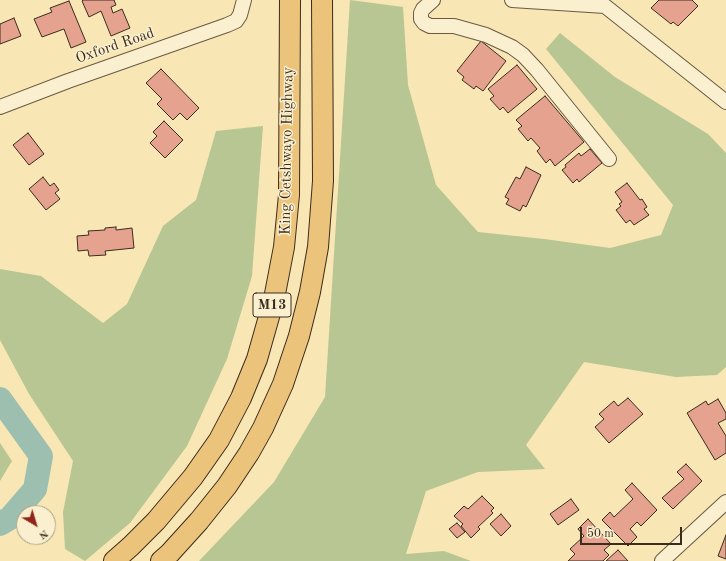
<!DOCTYPE html>
<html>
<head>
<meta charset="utf-8">
<style>
  body { margin:0 }
  #map { position:relative; width:726px; height:561px; overflow:hidden; background:#f8e6b4; font-family:"Old Standard TT",serif }
  canvas { display:block }
  .north { position:absolute; left:16px; top:505px; width:40px; height:40px; box-sizing:border-box; background:#faefce; border:1px solid #aea188; border-radius:50%; rotate:142deg; font-size:11px; font-weight:700; line-height:16px; text-align:center; color:#3b2c1e }
  .north::after { content:''; display:block; margin:auto; width:14px; height:18px; background:#8f2418; clip-path:polygon(50% 0,100% 100%,50% 72%,0 100%) }
  .scale { position:absolute; left:580px; top:527px; width:102px; height:18px; box-sizing:border-box; border:2px solid #3b2c1e; border-top:0; padding-left:5px; font-size:12px; line-height:14px; white-space:nowrap; color:#3b2c1e; -webkit-text-stroke:3px #faefce; paint-order:stroke }
</style>
</head>
<body>
<div id="map">
<canvas width="726" height="561"></canvas>
<div class="north">N</div>
<div class="scale">50 m</div>
</div>
<script>
const c = document.querySelector('canvas').getContext('2d');
c.lineJoin = 'round';
function fill(path, color) { c.fillStyle = color; c.fill(path, 'evenodd'); }
const poly = rows => new Path2D(rows.map(r => 'M' + r).join(''));
function strokePath(path, color, width, dash) { c.strokeStyle = color; c.lineWidth = width; c.lineCap = dash ? 'butt' : 'round'; c.setLineDash(dash || []); c.stroke(path); }
function label(font, color, halo, rows, align = 'center') {
  c.font = font + ' "Old Standard TT",serif'; c.lineWidth = 3; c.setLineDash([]); c.textBaseline = 'middle'; c.strokeStyle = halo; c.fillStyle = color; for (const [text, x, y, turn = 0] of rows) {
    c.save(); c.translate(x, y); c.rotate((+turn || 0) * Math.PI / 180); c.textAlign = isNaN(turn) ? turn : align; if (halo) c.strokeText(text, 0, 0); c.fillText(text, 0, 0); c.restore();
  }
}
fill(poly([
  [350,0,403,7,408,85,436,185,478,232,544,239,610,248,661,235,673,205,546,49,560,33,615,77,708,134,726,153,726,367,717,375,676,377,584,362,526,445,545,469,478,472,426,491,406,554,444,551,471,561,199,561,274,482,325,397],
  [263,126,252,276,227,359,187,446,130,523,85,561,65,549,63,512,73,461,29,394,0,340,0,269,41,276,103,323,127,304,163,226,196,200,216,131],
  [0,443,12,461,0,481]
]), '#b7c692');
strokePath(poly([
  [0,399,41,456,35,489,10,518,0,524]
]), '#9dbfb0', 24);
const building = poly([
  [83,0,114,0,116,5,111,7,113,13,122,9,130,28,111,36,101,11,89,17,82,1,83,0],
  [659,0,692,0,698,6,678,26,673,22,671,24,651,8,659,0],
  [69,1,86,42,71,48,64,29,42,37,34,19,52,12,50,8,69,1],
  [14,18,21,36,0,44,0,24,14,18],
  [481,41,506,61,483,91,476,86,474,89,462,80,464,77,457,71,481,41],
  [517,65,537,89,508,113,503,107,500,110,490,99,494,96,488,89,517,65],
  [161,69,199,108,187,120,180,113,173,120,157,104,162,99,146,83,161,69],
  [545,96,584,142,555,166,550,159,546,163,537,151,540,148,531,138,528,141,518,129,522,126,516,120,545,96],
  [164,121,183,140,165,158,150,143,157,136,153,132,164,121],
  [28,133,44,154,29,165,13,145,28,133],
  [590,149,602,163,579,182,577,179,573,183,562,170,566,167,565,165,579,153,581,156,590,149],
  [526,167,541,175,526,207,523,205,520,211,506,204,509,199,505,197,516,177,520,179,526,167],
  [43,177,50,186,54,183,59,190,55,193,60,199,46,210,29,189,43,177],
  [627,183,640,200,642,199,647,207,644,209,649,215,634,225,630,220,626,223,616,210,621,206,619,204,622,202,615,192,627,183],
  [116,227,116,230,132,228,134,248,105,251,106,255,89,256,88,250,78,251,77,236,89,235,88,231,105,230,105,228,116,227],
  [628,398,643,414,609,443,595,427,604,419,599,414,614,401,618,406,628,398],
  [718,399,726,413,726,419,718,423,726,436,726,453,715,460,687,413,706,401,708,405,718,399],
  [686,464,702,481,673,509,662,498,684,479,677,472,686,464],
  [632,483,657,510,641,526,637,522,630,529,637,537,628,546,602,520,610,512,614,517,633,499,625,490,632,483],
  [482,496,494,508,491,511,493,513,478,527,480,529,471,538,461,526,463,524,454,516,464,506,468,509,482,496],
  [571,499,579,510,558,525,550,514,571,499],
  [501,514,511,526,501,536,490,524,501,514],
  [588,519,611,544,604,550,609,555,603,561,568,561,575,554,570,549,584,536,578,529,588,519],
  [457,523,465,532,457,538,449,529,457,523],
  [726,535,726,559,718,556,726,535],
  [618,550,628,561,606,561,618,550]
]);
fill(building, '#e4a28f');
strokePath(building, '#3b2c1e', 1);
const minor = poly([
  [433,0,423,9,421,13,421,19,424,23,430,26,454,26,486,35,512,47,523,55,537,70,609,159],
  [512,0,605,6,726,102],
  [0,107,68,81,227,25,236,21,240,15,244,0],
  [662,561,726,502]
]);
const highway = poly([
  [114,561,131,546,156,521,193,477,219,440,241,398,257,359,274,299,284,247,289,195,290,0],
  [161,561,170,553,199,521,227,486,249,453,263,428,283,384,299,336,310,292,318,247,323,181,322,0]
]);
strokePath(minor, '#6a5a44', 16);
strokePath(highway, '#3b2c1e', 22);
strokePath(minor, '#faefce', 14);
strokePath(highway, '#ecc37a', 20);
for (const [x, y, w] of [
  [272,305,38]
]) { const box = new Path2D(); box.roundRect(x - w / 2, y - 12, w, 24, 3); c.fillStyle = '#faefce'; c.fill(box); strokePath(box, '#3b2c1e', 1); }
label('bold 14px', '#3b2c1e', null, [
  ["M13",272,305]
]);
label('15px', '#3b2c1e', '#faefce', [
  ["Oxford Road",115,46,-19],
  ["King Cetshwayo Highway",287,151,-89]
]);
</script>
</body>
</html>
